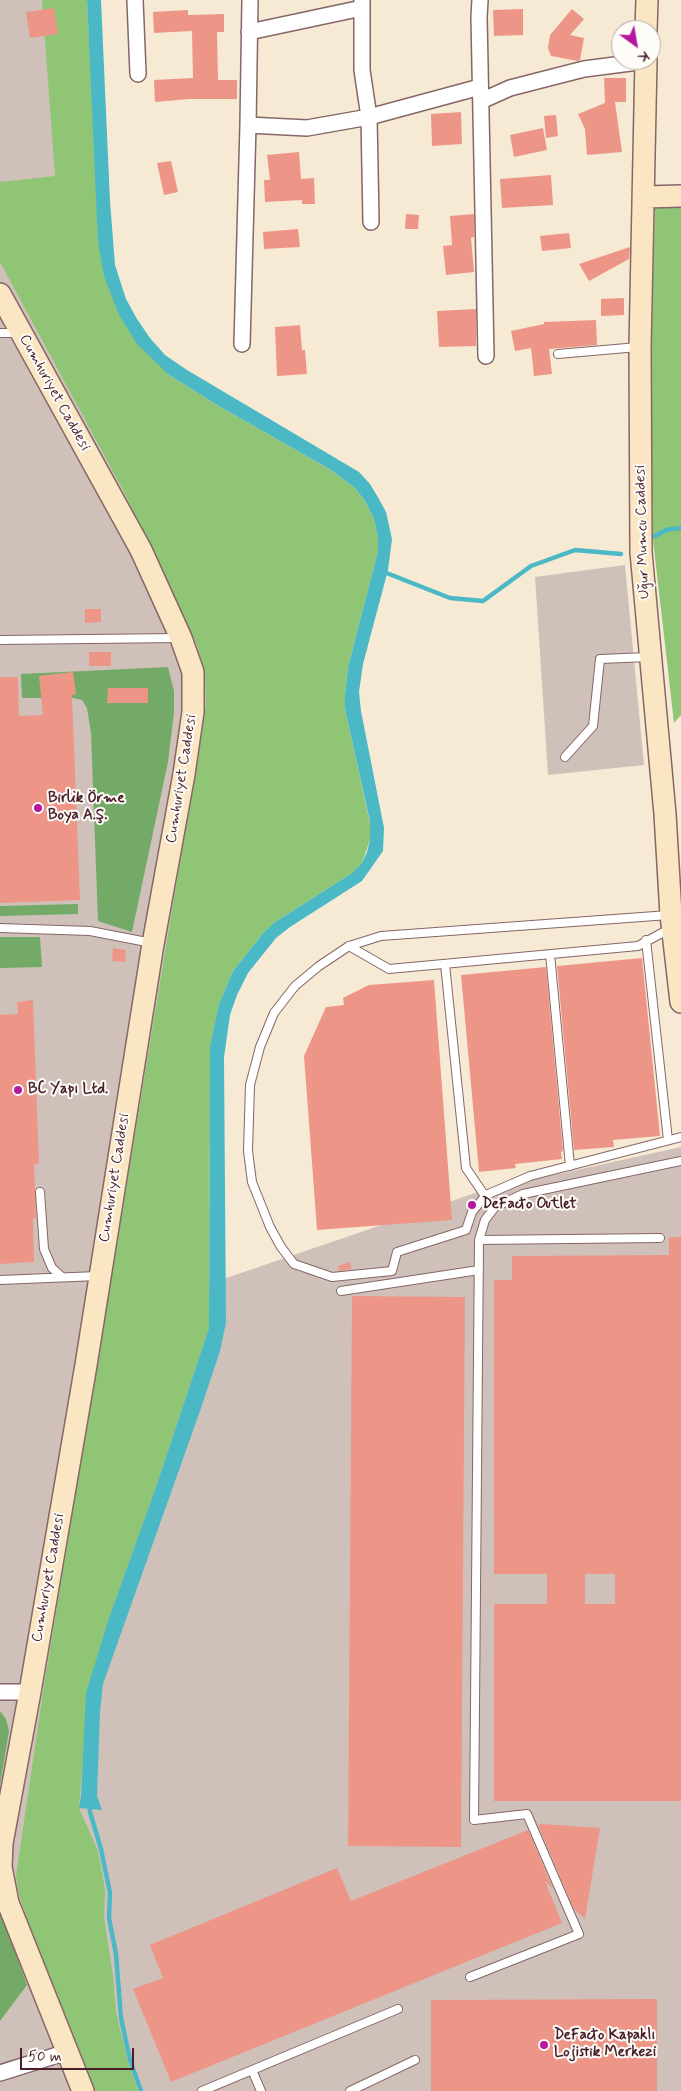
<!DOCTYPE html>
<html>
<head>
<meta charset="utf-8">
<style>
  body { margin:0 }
  #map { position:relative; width:681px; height:2091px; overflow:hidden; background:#f6ead5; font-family:Mynerve,sans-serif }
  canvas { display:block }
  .north { position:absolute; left:611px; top:20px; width:50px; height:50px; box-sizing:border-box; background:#fdfcf7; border:1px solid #b5a4a5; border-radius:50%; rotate:148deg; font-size:14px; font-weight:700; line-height:20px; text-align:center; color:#4a1f2b }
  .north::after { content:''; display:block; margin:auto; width:18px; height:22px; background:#b5179e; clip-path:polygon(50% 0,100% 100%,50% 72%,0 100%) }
  .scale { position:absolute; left:20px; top:2048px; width:114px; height:22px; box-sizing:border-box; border:2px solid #4a1f2b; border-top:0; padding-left:6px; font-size:15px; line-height:18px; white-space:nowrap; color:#4a1f2b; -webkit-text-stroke:4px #fdfcf7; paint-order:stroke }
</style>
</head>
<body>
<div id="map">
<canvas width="681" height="2091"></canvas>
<div class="north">K</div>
<div class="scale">50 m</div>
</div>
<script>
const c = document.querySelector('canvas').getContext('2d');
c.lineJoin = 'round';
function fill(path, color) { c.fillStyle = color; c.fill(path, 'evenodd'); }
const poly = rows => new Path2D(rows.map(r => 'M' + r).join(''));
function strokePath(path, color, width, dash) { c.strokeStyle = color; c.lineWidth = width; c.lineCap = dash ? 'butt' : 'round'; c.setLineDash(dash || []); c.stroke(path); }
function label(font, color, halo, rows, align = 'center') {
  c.font = font + ' Mynerve,sans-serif'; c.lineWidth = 4; c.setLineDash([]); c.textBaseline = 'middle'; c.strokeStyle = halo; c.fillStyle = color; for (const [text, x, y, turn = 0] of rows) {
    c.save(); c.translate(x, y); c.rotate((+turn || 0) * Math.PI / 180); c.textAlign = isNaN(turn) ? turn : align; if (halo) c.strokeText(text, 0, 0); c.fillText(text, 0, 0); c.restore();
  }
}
fill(poly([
  [0,0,65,0,69,235,182,494,287,494,230,910,197,1288,481,1191,681,1147,681,2091,0,2091],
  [625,565,644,765,548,775,535,577]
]), '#cfc1ba');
fill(poly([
  [42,0,87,0,95,153,104,276,169,375,217,405,331,470,355,488,365,501,374,519,378,538,378,551,348,667,345,694,345,709,370,823,370,840,362,863,352,873,275,922,264,932,233,971,219,1004,210,1047,209,1328,156,1487,109,1618,84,1746,79,1808,98,1851,105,1889,104,1918,113,1976,116,2012,128,2062,138,2091,94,2091,27,1919,19,1895,16,1876,43,1692,206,704,205,675,197,645,188,626,125,494,0,262,0,182,55,176],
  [655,205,681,205,681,715,674,723,653,540,650,399]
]), '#90c576');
fill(poly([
  [168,667,174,691,174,712,168,762,132,932,98,921,91,733,87,708,82,700,73,698,22,698,21,674],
  [78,904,78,914,0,916,0,906],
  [0,937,40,937,42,967,0,968],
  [0,1711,6,1719,9,1731,0,1785],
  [0,1909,27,1985,0,2021]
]), '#74aa67');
fill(poly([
  [87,0,101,0,110,201,115,265,126,299,137,319,150,338,165,355,187,370,359,472,370,484,379,499,386,512,392,539,388,570,363,664,359,692,361,711,384,828,383,851,362,881,290,927,276,938,248,973,237,995,230,1015,224,1057,226,1323,220,1351,200,1411,103,1684,100,1712,97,1796,102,1810,79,1808,81,1796,86,1693,109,1618,156,1487,209,1328,210,1047,219,1004,233,971,264,932,275,922,352,873,362,863,367,852,370,840,370,822,345,709,345,694,348,667,378,551,378,538,374,519,365,501,355,488,331,470,217,405,169,375,137,344,119,315,104,276,98,242]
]), '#4bb9c5');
strokePath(poly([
  [655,536,666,530,681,528],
  [384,572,450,598,483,601,531,566,575,550,621,554],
  [90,1804,90,1812,101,1849,110,1893,109,1918,116,1954,121,2018,130,2060,141,2091]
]), '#4bb9c5', 4.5);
fill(poly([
  [54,8,58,34,30,38,26,12],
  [523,9,523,35,494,36,493,10],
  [572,9,584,19,570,35,584,38,580,60,578,61,551,56,548,48,550,35],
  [188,10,188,15,224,14,224,32,217,32,218,80,237,80,237,99,189,99,155,102,154,80,193,78,192,31,154,33,153,12],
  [604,78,626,78,626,102,615,102,622,152,587,155,585,129,578,114,605,103],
  [461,112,462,144,432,146,431,114],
  [556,115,558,136,546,138,544,116],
  [543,128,547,150,514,157,510,135],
  [299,152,301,179,314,178,315,204,302,204,302,200,265,202,264,180,270,180,267,155],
  [171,161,178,192,164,195,157,163],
  [551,175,553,205,502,208,500,179],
  [406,214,419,215,418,229,405,229],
  [474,214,474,237,471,238,474,272,446,275,443,246,452,245,450,216],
  [298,229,300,247,264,249,263,232],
  [569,233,571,248,542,251,540,236],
  [630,247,629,259,589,281,579,264],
  [624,298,624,315,601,316,601,299],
  [476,309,476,346,439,347,437,311],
  [596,320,597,345,549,349,552,374,534,376,531,348,515,351,511,331,544,324,544,322],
  [300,325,302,350,305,350,307,374,277,376,275,327],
  [85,609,101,609,101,622,85,623],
  [89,652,111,652,111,666,89,666],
  [73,672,76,694,72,695,80,900,0,903,0,677,18,677,19,716,43,715,39,676],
  [108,688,148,688,148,703,107,703],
  [113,948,126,950,125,962,112,961],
  [642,958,660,1136,613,1140,614,1147,574,1150,557,966],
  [546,967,563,1151,561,1152,562,1159,515,1164,516,1168,479,1172,461,975],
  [434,980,452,1220,317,1230,304,1056,326,1007,344,1005,343,998,369,985],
  [33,1000,39,1164,34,1164,36,1218,33,1219,34,1262,0,1264,0,1015,18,1014,17,1002],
  [669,1237,681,1237,681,1801,494,1801,494,1604,547,1604,547,1574,494,1574,494,1280,512,1280,512,1256,669,1255],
  [585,1574,615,1574,615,1604,585,1604],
  [349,1262,352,1269,339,1271,338,1266],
  [352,1296,465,1297,461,1847,348,1846],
  [542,1824,600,1828,585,1919,574,1909,538,1825],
  [528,1830,553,1889,545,1881,562,1923,171,2082,133,1989,163,1978,150,1945,337,1868,351,1901],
  [657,1999,657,2091,431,2091,431,2000]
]), '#ed9688');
const lane = poly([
  [0,333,18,333],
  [558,354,638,347],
  [0,640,178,638],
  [565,757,593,726,600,659,649,657],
  [669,915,381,936,349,946,319,966,295,986,274,1013,260,1047,250,1085,248,1151,252,1182,270,1227,281,1247,294,1264,332,1277,392,1271,397,1252,466,1230,472,1212,486,1195,530,1176,681,1137],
  [0,928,90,931,152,943],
  [646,940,668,1140],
  [349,946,389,969,638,946,671,928],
  [550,954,570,1166],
  [445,964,466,1168,485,1196],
  [40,1192,44,1249,52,1268,62,1277],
  [479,1240,660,1238],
  [0,1280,98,1276],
  [341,1291,479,1270],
  [470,1977,579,1934,527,1814,474,1820,479,1240,485,1220,495,1207,523,1194,681,1161],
  [252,2070,261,2091],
  [202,2091,398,2009],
  [350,2091,415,2060]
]);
const street = poly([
  [135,0,138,74],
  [362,0,362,70,369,117,371,222],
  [480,0,479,17,486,356],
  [249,32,362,8],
  [481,101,510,88,584,69,646,61],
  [248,125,307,128,369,117,480,87],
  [242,344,248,125,250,0],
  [0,1692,30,1692],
  [0,2073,67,2052]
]);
const secondary = poly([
  [646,30,647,0],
  [646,60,640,347,641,552,665,814,671,915,681,1002],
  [644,197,681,196],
  [0,294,141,550,181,638,193,672,193,712,184,774,153,944,86,1365,30,1692,2,1843,1,1867,8,1903,83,2091]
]);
strokePath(lane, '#866666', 10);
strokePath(street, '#866666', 18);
strokePath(secondary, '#866666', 24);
strokePath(lane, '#fff', 8);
strokePath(street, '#fff', 15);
strokePath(secondary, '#fbe6c4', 21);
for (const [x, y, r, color] of [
  [38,808,5,"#b5179e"],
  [18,1090,5,"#b5179e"],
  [472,1205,5,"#b5179e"],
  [544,2045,5,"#b5179e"]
]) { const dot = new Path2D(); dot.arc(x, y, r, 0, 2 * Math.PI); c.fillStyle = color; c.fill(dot); strokePath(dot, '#fdfcf7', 2); }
label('15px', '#4a1f2b', '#fdfcf7', [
  ["Cumhuriyet Caddesi",54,393,61],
  ["Uğur Mumcu Caddesi",643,532,-92],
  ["Cumhuriyet Caddesi",182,779,-81],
  ["Cumhuriyet Caddesi",115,1178,-81],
  ["Cumhuriyet Caddesi",49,1578,-80]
]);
label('bold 15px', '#4a1f2b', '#fdfcf7', [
  ["Birlik Örme",48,799],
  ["Boya A.Ş.",48,816],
  ["BC Yapı Ltd.",28,1090],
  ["DeFacto Outlet",482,1205],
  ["DeFacto Kapaklı",554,2036],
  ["Lojistik Merkezi",554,2053]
], 'left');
</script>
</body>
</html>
